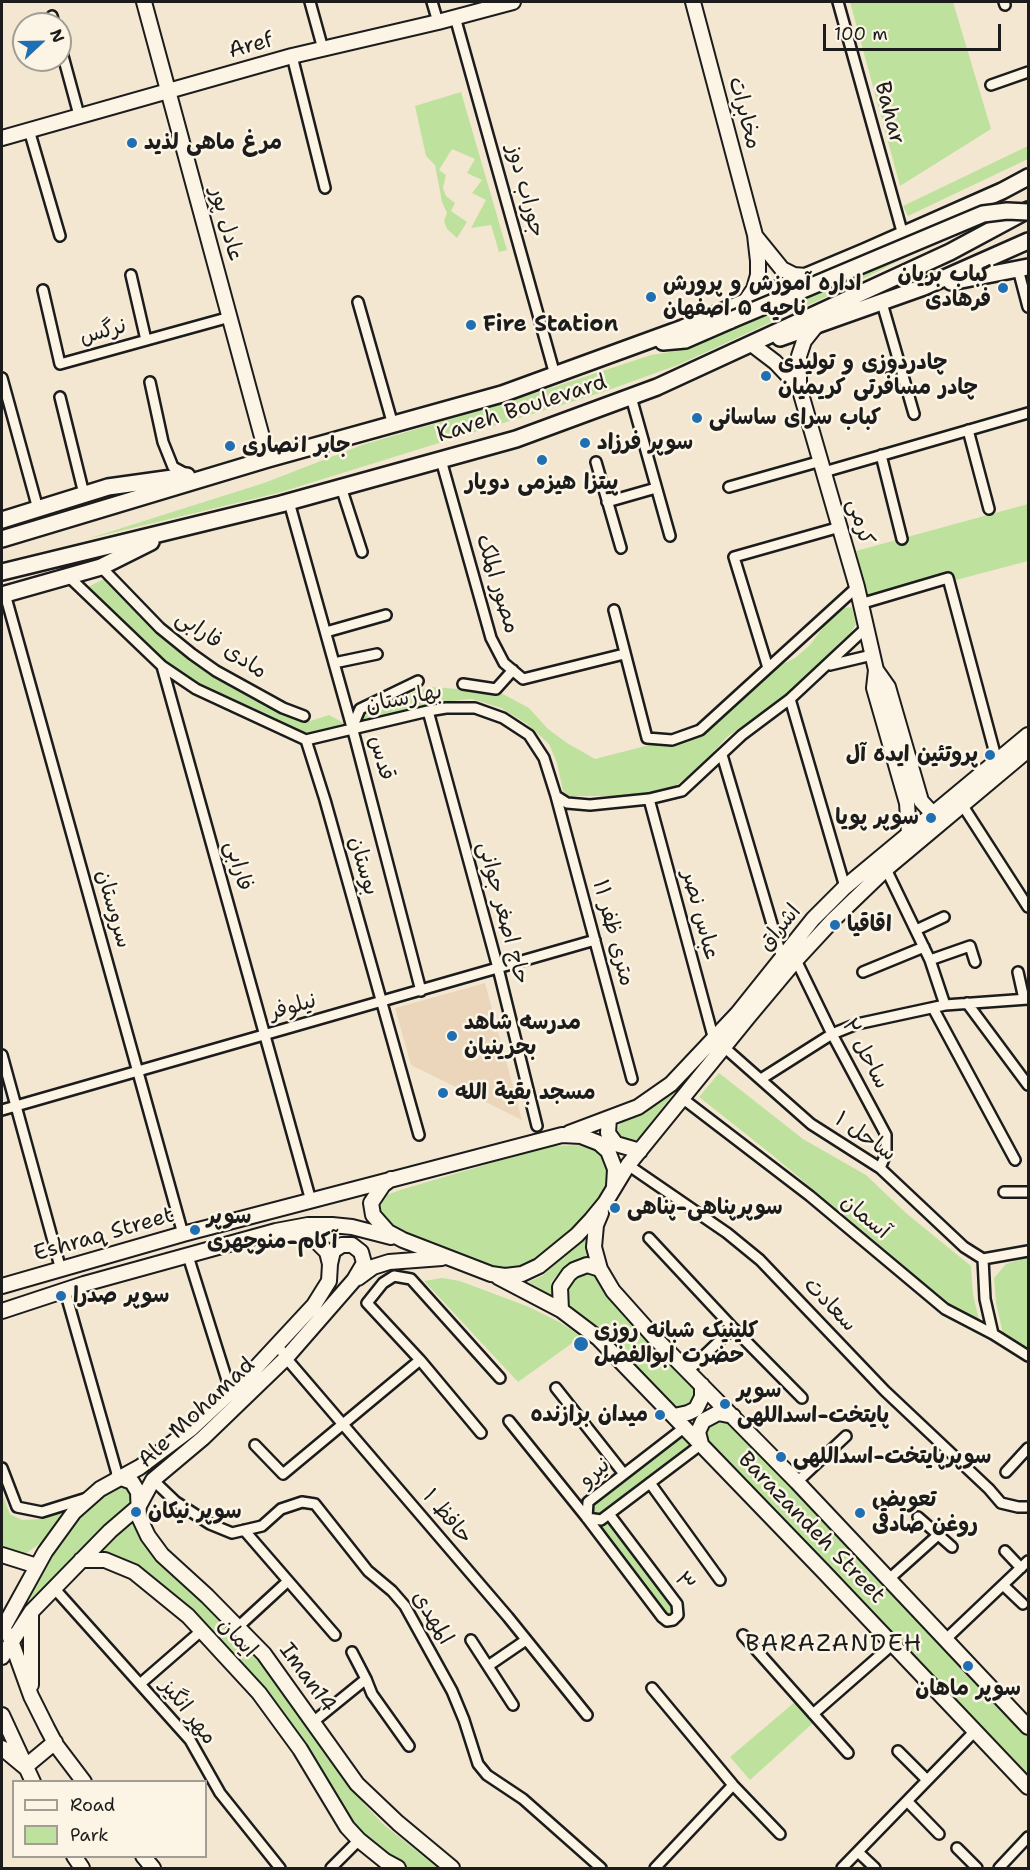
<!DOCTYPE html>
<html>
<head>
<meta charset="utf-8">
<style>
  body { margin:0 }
  #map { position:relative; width:1030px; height:1870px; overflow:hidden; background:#f4e7d2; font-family:"Shantell Sans",sans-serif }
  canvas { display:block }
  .frame { position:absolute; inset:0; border:3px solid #1c1c1c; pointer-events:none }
  .legend { position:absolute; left:12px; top:1780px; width:195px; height:78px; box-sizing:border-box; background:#fcf5e5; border:2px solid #a29e95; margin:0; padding:8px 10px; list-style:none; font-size:18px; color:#1c1c1c }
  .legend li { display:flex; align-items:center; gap:12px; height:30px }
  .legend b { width:30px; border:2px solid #a29e95 }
  .north { position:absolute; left:12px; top:12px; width:60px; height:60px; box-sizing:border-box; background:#fcf5e5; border:2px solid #a29e95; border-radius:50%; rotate:68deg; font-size:16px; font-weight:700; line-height:24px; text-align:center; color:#1c1c1c }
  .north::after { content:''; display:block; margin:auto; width:21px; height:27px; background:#1f6fb2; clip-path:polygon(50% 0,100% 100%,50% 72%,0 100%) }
  .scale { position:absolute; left:823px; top:24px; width:178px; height:27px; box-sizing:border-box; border:3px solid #1c1c1c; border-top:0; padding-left:8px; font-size:18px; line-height:21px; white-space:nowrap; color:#1c1c1c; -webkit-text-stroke:4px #fcf5e5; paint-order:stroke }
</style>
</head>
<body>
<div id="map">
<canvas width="1030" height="1870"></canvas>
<div class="frame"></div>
<ul class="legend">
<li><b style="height:8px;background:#fcf5e5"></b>Road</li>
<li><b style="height:16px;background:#bee29d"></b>Park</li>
</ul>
<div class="north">N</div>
<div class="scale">100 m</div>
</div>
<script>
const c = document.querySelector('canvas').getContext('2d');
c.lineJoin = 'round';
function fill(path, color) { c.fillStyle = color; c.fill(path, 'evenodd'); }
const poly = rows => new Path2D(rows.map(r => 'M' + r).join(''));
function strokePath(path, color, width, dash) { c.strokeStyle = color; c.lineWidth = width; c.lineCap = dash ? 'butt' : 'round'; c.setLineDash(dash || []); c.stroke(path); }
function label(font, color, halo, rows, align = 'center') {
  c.font = font + ' "Shantell Sans","Playpen Sans Arabic",sans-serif'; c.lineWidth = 5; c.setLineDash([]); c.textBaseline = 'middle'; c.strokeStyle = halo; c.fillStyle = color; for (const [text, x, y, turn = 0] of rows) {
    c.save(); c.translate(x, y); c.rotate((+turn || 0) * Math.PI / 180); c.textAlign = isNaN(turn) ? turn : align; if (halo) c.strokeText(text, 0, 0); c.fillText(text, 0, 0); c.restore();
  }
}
fill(poly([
  [485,983,522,1120,411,1065,395,1008]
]), '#ebd6bb');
fill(poly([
  [850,2,953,2,991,129,900,186],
  [461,92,507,250,499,252,491,225,471,228,486,200,472,193,482,180,467,173,475,159,452,149,439,170,446,175,443,188,446,196,455,203,451,211,467,222,457,238,447,229,444,221,447,213,442,202,435,165,426,156,415,106],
  [1028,146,1028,159,908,216,903,206],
  [934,243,837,292,678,365,603,392,278,493,87,539,264,483,362,445,505,403,651,355,676,351],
  [1028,504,1028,561,956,580,949,574,867,596,856,551],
  [104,579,155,632,225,682,282,714,307,722,329,715,344,723,328,730,305,737,201,687,164,663,88,587],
  [852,607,856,624,850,634,839,643,828,658,780,700,727,737,697,770,675,786,642,796,569,796,563,791,557,763,549,744,527,724,501,708,472,699,433,703,420,709,361,723,359,716,394,705,413,692,430,687,473,690,503,694,529,708,548,729,567,743,595,759,653,744,671,744,694,739,722,719,777,667,795,658,810,645,829,619,844,608],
  [719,1073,803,1139,866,1175,906,1213,971,1266,973,1294,979,1320,946,1303,928,1289,901,1263,771,1154,699,1097],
  [688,1075,639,1138,630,1143,622,1141,616,1134,620,1124],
  [583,1145,598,1150,606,1162,609,1177,604,1193,569,1233,534,1262,518,1270,499,1269,407,1235,385,1222,378,1208,387,1195,400,1190,549,1146],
  [588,1236,591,1260,582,1259,565,1267,551,1282,553,1297,528,1282,542,1276],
  [1028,1257,1028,1348,1003,1334,996,1303,994,1278,1006,1264],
  [589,1272,597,1278,605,1290,696,1387,695,1401,686,1408,674,1409,648,1379,570,1305,565,1294,568,1284,577,1276],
  [442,1278,460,1281,529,1307,559,1322,582,1336,518,1382,424,1281],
  [718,1420,731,1422,1028,1735,1028,1776,945,1690,875,1613,788,1523,703,1438,707,1426],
  [680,1436,688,1438,689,1447,600,1515,592,1514,593,1505],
  [118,1482,127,1487,134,1497,132,1506,29,1608,19,1612,62,1537,82,1508],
  [2,1494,10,1514,22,1520,40,1519,64,1512,42,1542,25,1554,11,1553,2,1546],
  [132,1519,141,1539,155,1555,202,1600,258,1659,295,1706,329,1760,365,1805,383,1824,438,1868,406,1868,387,1858,356,1832,302,1744,137,1566,116,1557,98,1554],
  [609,1519,674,1605,675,1610,673,1614,668,1616,664,1615,598,1527],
  [796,1701,813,1723,750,1780,730,1757]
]), '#bee29d');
const street = poly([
  [310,2,323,49],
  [432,2,438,22],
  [838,2,903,235],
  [1004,2,1005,5],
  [52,16,54,24],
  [455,17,555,375],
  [60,45,79,115],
  [292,56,325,188],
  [991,85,1028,72],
  [29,130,60,236],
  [1018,269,1028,307],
  [131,275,146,340],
  [43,290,60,364,230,317],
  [358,302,393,425],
  [882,303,914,414],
  [2,378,38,509],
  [150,382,163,442,173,467,188,475],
  [60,397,84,494],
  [631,397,670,536],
  [968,430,989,509],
  [881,455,902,539],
  [441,460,491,638,504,663,523,679,624,654],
  [596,462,621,548],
  [824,472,1028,413],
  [341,487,362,552],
  [729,487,821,461],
  [289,502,355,738,421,991],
  [607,502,656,488],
  [101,567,160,628,192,654,216,671,283,708,304,716],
  [68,576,162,666,311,1201],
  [5,594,183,1234],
  [860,604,948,578,997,761],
  [614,610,647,738,672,740,700,730,857,587],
  [326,632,386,615],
  [334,663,377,654],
  [830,665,872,655],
  [162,666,196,689,306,740,428,711,446,708,475,708,503,718,529,735,544,758,556,796,567,803,590,805,649,799,682,791,742,735,790,699,866,628],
  [768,668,734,557,840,527],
  [463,684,496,689,513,670],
  [790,699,845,887],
  [428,711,498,968,537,1126],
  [352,728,360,709,418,681],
  [306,740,325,800,419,1135],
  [722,755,782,958],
  [556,796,632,1079],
  [649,799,714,1040],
  [963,806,1028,907],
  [886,869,930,960,945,1005],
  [916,930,944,917],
  [796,960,832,1034,886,1135,886,1154,880,1168],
  [930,960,970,946,975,962],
  [863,972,924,947],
  [1018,972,1024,999],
  [967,1003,1028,1085],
  [933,1008,1015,1160],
  [725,1048,811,1124,880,1168,964,1247,983,1259],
  [2,1055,61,1270],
  [761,1079,832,1034,857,1024,945,1005,1028,999],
  [682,1098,810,1196,945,1309,993,1334,1028,1356],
  [2,1110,595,940],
  [628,1165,727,1233,760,1260,885,1391,989,1489,1001,1503,1018,1507,1028,1507],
  [1004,1192,1028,1192],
  [649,1238,733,1328,802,1398],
  [188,1256,232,1396],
  [983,1259,985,1299,993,1334],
  [983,1259,1028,1251],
  [65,1291,118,1477],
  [277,1344,286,1358,508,1617,587,1715],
  [688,1371,733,1328],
  [556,1388,624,1474],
  [509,1421,587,1518,662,1617,667,1621,673,1620,678,1615,677,1604,609,1514],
  [685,1427,588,1502,587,1518,601,1520,695,1449],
  [481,1433,420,1360,367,1303,383,1283,394,1276,411,1279,500,1378],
  [255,1445,283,1474,420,1360],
  [2,1468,17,1507,42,1512,87,1498],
  [1006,1472,1028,1448],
  [153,1480,176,1502,210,1524,232,1533,262,1526,281,1509,302,1502,315,1504,368,1571,392,1591,405,1606,452,1691,464,1720,478,1764,487,1775,523,1799,601,1868],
  [797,1482,846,1436],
  [650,1483,720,1580],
  [918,1517,952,1547],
  [244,1530,335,1635],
  [1005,1551,1021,1568],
  [889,1579,938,1535],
  [1003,1585,1023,1604],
  [54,1588,190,1740,220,1793,280,1868],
  [238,1627,288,1581],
  [743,1635,848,1753],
  [946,1639,1028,1561],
  [471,1640,513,1705],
  [352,1652,366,1679,372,1694,409,1746],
  [488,1666,526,1640],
  [140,1684,201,1631],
  [652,1688,733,1785,780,1834],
  [813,1714,893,1644],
  [313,1722,366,1679],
  [898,1751,927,1780],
  [907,1801,939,1834],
  [957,1848,977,1868],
  [858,1852,875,1868],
  [331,1868,359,1840],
  [655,1868,733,1785],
  [842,1868,975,1731],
  [999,1868,1028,1837]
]);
const secondary = poly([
  [144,2,268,459],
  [693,2,755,235,758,261,758,275,754,289,745,302],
  [2,138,292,56,438,22,513,2],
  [756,237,782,269,794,275,806,276],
  [754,346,775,362,799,387,799,356,804,341,816,326],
  [799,387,857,587,876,670,888,687,921,801,933,814],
  [876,670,874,688,907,803,909,834],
  [609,1118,608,1133,616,1144,640,1151],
  [569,1133,638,1107,671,1084,737,1014,813,919,845,887,1028,735],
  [391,1179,383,1185,371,1203,373,1215,388,1232,403,1240,491,1274,505,1276,522,1274,539,1266,577,1235,591,1220,605,1203,628,1165,749,1016,796,960,833,920,886,869,1028,750],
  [601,1213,596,1225,594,1247,600,1269,613,1291,655,1338,797,1482,1028,1727],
  [287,1232,308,1237,318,1243,327,1252,330,1264],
  [498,1277,561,1310,598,1338,824,1572,1028,1787],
  [358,1278,373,1267,389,1262,442,1258],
  [2,1286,183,1234,562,1135,581,1136,599,1143,608,1151,615,1169,614,1186],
  [561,1310,560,1287,569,1274,574,1270,587,1265,600,1269],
  [2,1311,84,1284,276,1231,308,1225,332,1225,352,1227,391,1237],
  [674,1416,688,1413,696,1409,702,1397,702,1385],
  [701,1444,698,1432,703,1421,718,1413,733,1416],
  [118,1477,132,1482,138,1492,139,1517,148,1536,162,1555,207,1596,264,1654,357,1784,398,1823,452,1868],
  [2,1555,37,1566],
  [81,1560,105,1560,134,1572,188,1616,259,1693,300,1749,347,1827,359,1840,385,1861,398,1868],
  [31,1612,31,1685],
  [2,1630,45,1552,74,1512,100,1489,140,1467,191,1429,249,1375,314,1305,329,1281,330,1264,333,1251,342,1245,352,1245,361,1252,364,1263,354,1280,286,1358,203,1438,153,1480,139,1506,110,1531,31,1612,2,1657],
  [9,1635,31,1696,47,1728,56,1745,84,1782],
  [2,1715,33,1782],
  [2,1748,25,1767,55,1742],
  [74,1856,82,1868],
  [143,1856,153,1868]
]);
const primary = poly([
  [951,282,1028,267],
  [780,338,924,287,1028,241],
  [663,342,685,340,731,320],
  [2,520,108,487,187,476],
  [2,539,268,459,502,394,683,328,864,252,1002,191,1028,177],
  [2,572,281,504,516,439,657,387,950,252,1028,210],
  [2,595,101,567,151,542]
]);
strokePath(street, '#1c1c1c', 14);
strokePath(secondary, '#1c1c1c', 18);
strokePath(primary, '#1c1c1c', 20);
strokePath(street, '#fcf5e5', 9);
strokePath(secondary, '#fcf5e5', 14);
strokePath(primary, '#fcf5e5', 15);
const primaryBridge = poly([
  [731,320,983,214,1007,211,1028,212]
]);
strokePath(primaryBridge, '#1c1c1c', 20, []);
strokePath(primaryBridge, '#fcf5e5', 15);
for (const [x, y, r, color] of [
  [132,143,6,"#1f6fb2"],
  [1003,288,6,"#1f6fb2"],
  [651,297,6,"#1f6fb2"],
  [471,325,6,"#1f6fb2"],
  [766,376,6,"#1f6fb2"],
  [697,418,6,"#1f6fb2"],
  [585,443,6,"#1f6fb2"],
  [230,446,6,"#1f6fb2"],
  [542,460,6,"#1f6fb2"],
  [990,755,6,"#1f6fb2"],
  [931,818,6,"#1f6fb2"],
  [835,925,6,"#1f6fb2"],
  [452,1036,6,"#1f6fb2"],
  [443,1093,6,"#1f6fb2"],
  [615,1208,6,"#1f6fb2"],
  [195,1230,6,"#1f6fb2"],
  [61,1296,6,"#1f6fb2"],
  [581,1344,8,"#1f6fb2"],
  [725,1404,6,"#1f6fb2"],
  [660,1415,6,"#1f6fb2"],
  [781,1457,6,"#1f6fb2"],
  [136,1512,6,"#1f6fb2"],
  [860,1513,6,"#1f6fb2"],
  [968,1666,6,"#1f6fb2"]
]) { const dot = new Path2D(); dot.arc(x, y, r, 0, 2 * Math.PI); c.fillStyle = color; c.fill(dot); strokePath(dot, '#fcf5e5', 2); }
label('22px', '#1c1c1c', '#fcf5e5', [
  ["Aref",251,46,-15],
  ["مخابرات",744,113,75],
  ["Bahar",889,113,75],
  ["جوراب دوز",525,191,75],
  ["عادل پور",226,225,75],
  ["نرگس",103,332,-15],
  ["Kaveh Boulevard",522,409,-18],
  ["کرمی",860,522,74],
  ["مصور الملک",497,584,73],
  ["مادی فارابی",221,645,34],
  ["بهارستان",404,699,-11],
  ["قدس",381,758,75],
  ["فارابی",238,866,74],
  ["بوستان",363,866,74],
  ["سروستان",113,909,74],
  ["حاج اصغر جوانی",503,913,75],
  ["عباس نصر",700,915,75],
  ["اشراق",780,928,-50],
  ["۱۱ متری ظفر",613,933,75],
  ["نیلوفر",293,1007,-16],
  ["ساحل ۲",865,1054,62],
  ["ساحل ۱",865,1137,35],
  ["آسمان",865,1217,40],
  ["Eshraq Street",104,1235,-16],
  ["سعادت",830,1305,46],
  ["Ale Mohamad",197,1413,-43],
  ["نیرو",595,1473,-41],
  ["حافظ ۱",447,1517,50],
  ["Barazandeh Street",811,1528,46],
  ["۳",684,1582,55],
  ["المهدی",432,1618,59],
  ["ایمان",237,1638,47],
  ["Iman14",307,1678,54],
  ["مهر انگیز",188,1712,52]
]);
label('bold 22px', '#1c1c1c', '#fcf5e5', [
  ["مرغ ماهی لذید",144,143],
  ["کباب بریان",991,275,"right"],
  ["فرهادی",991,300,"right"],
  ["اداره آموزش و پرورش",663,284],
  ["ناحیه ۵ اصفهان",663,309],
  ["Fire Station",483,325],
  ["چادردوزی و تولیدی",778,363],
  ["چادر مسافرتی کریمیان",778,388],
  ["کباب سرای ساسانی",709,418],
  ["سوپر فرزاد",597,443],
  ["جابر انصاری",242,446],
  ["پیتزا هیزمی دویار",542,483,"center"],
  ["پروتئین ایده آل",978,755,"right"],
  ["سوپر پویا",919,818,"right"],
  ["اقاقیا",847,925],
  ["مدرسه شاهد",464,1023],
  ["بحرینیان",464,1048],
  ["مسجد بقیة الله",455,1093],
  ["سوپرپناهی-پناهی",627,1208],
  ["سوپر",207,1217],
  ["آکام-منوچهری",207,1242],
  ["سوپر صدرا",73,1296],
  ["کلینیک شبانه روزی",594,1331],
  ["حضرت ابوالفضل",594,1356],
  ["سوپر",737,1391],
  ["پایتخت-اسداللهی",737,1416],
  ["میدان برازنده",648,1415,"right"],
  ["سوپرپایتخت-اسداللهی",793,1457],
  ["تعویض",872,1500],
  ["روغن صادقی",872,1525],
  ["سوپر نیکان",148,1512],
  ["سوپر ماهان",968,1689,"center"]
], 'left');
c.letterSpacing = '1.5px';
label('24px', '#1c1c1c', '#fcf5e5', [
  ["BARAZANDEH",834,1645]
]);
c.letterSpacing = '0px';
</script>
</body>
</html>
